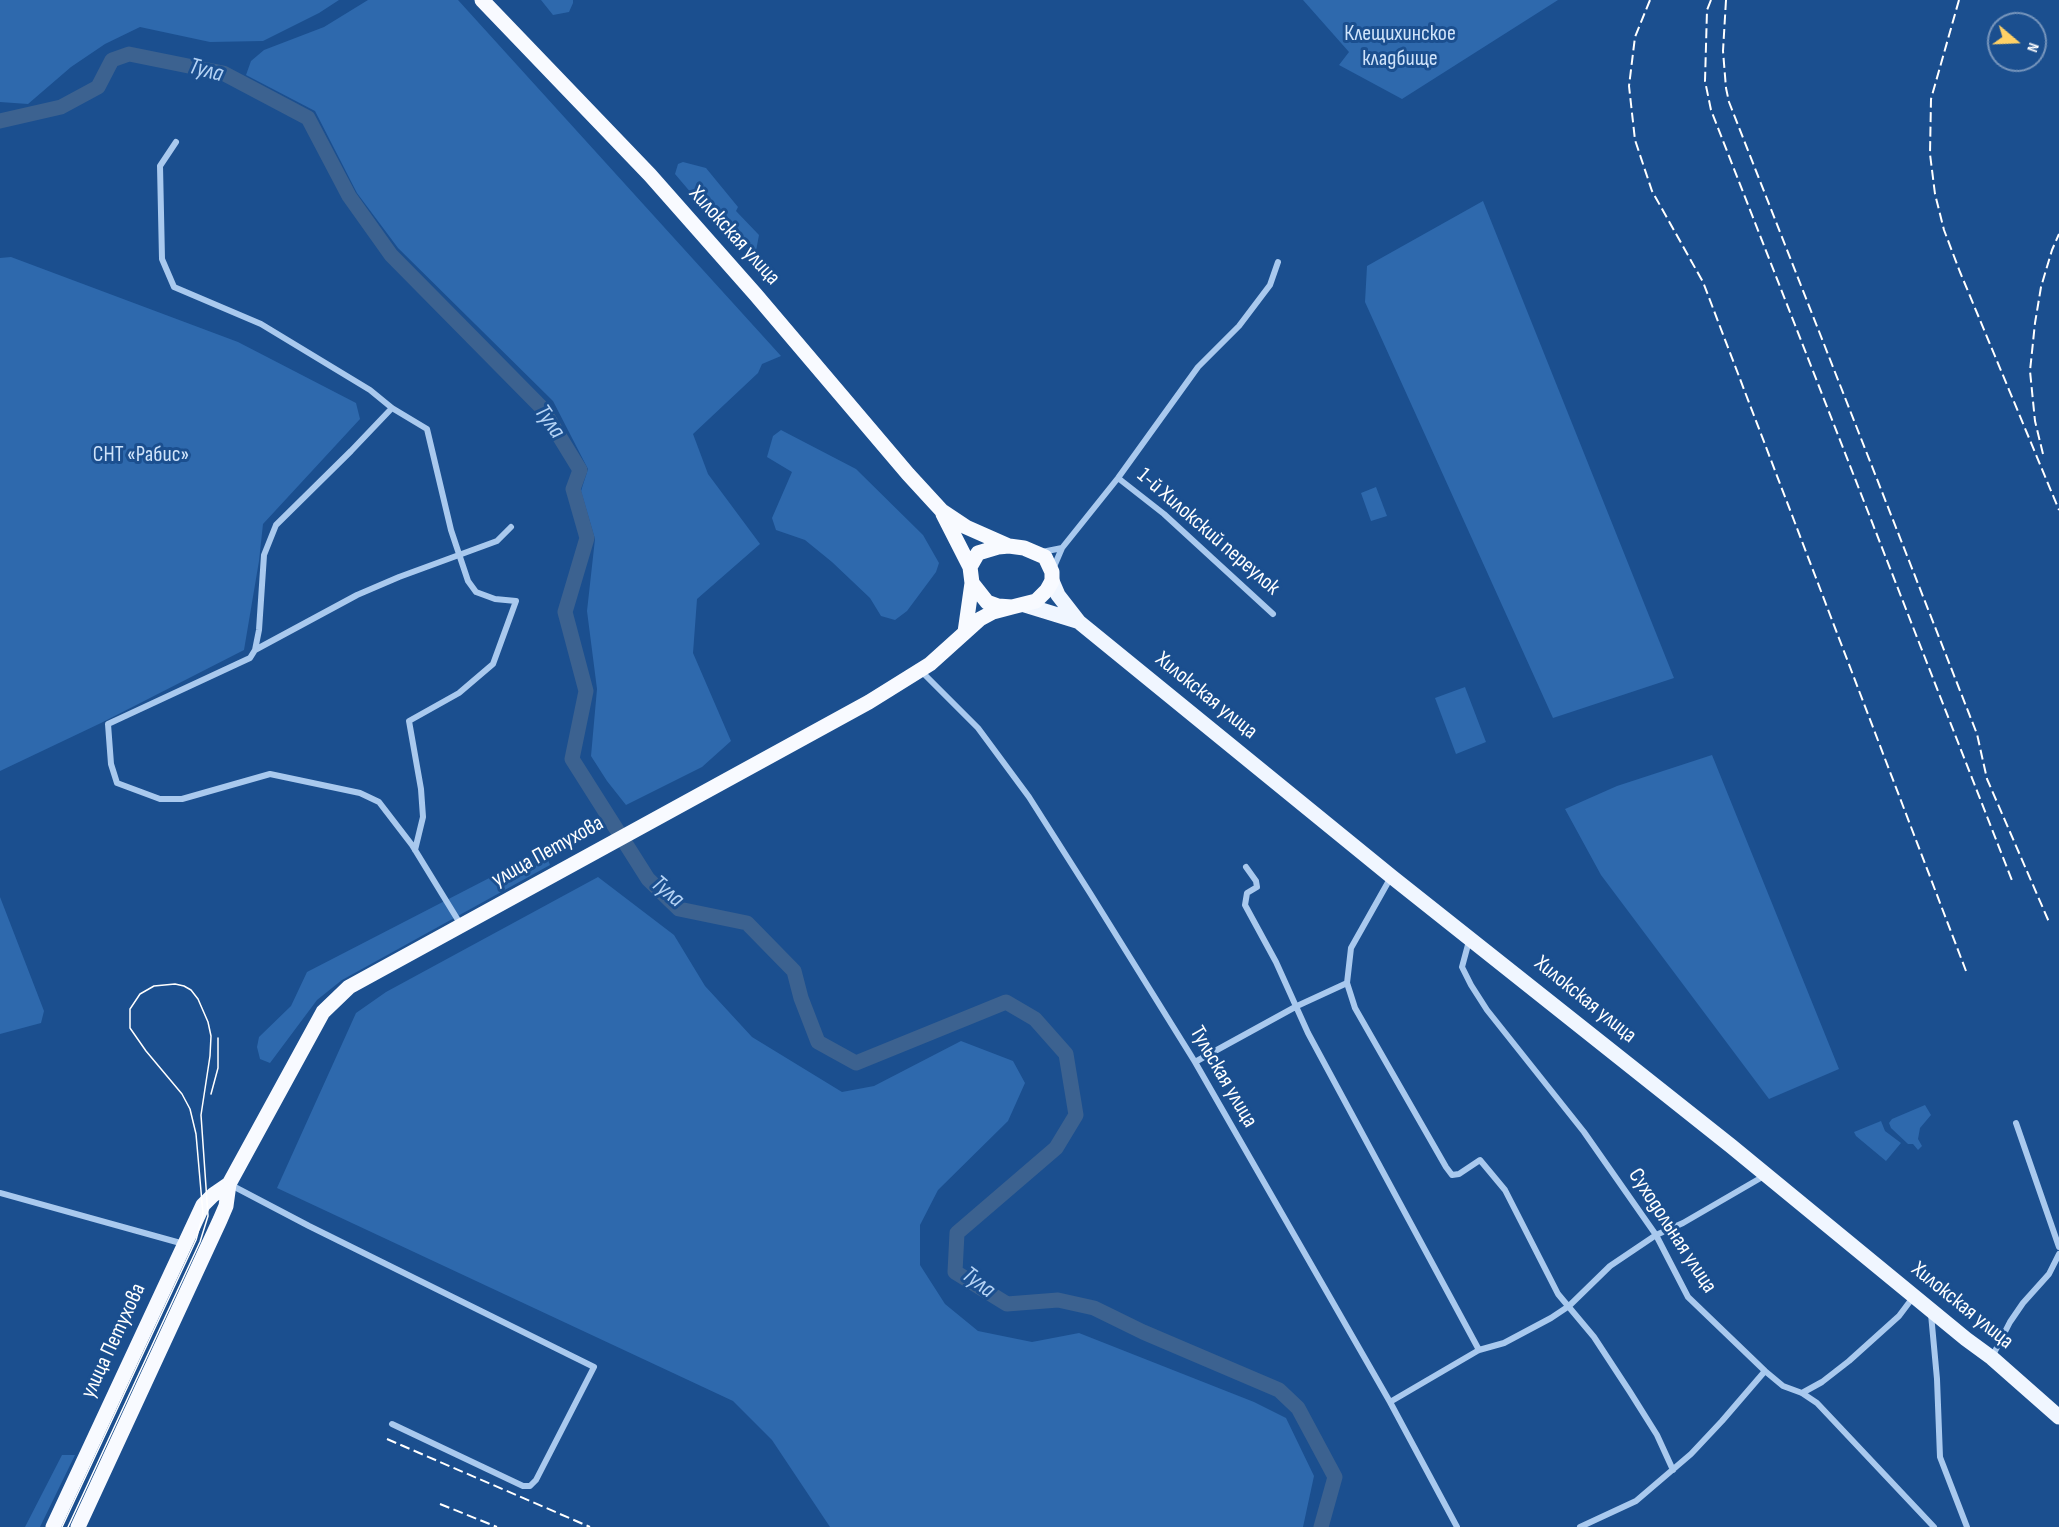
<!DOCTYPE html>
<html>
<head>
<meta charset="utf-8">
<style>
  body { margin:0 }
  #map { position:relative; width:2059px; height:1527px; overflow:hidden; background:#1b4f8f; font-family:"Sofia Sans Condensed",sans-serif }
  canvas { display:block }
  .north { position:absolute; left:1987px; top:12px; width:60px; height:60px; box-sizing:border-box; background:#1b4f8f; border:2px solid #7695bc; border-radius:50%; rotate:109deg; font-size:16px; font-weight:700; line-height:24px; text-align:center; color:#fff }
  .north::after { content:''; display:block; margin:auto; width:21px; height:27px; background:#ffd166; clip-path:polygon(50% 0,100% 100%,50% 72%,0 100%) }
</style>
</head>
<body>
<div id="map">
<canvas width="2059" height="1527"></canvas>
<div class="north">N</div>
</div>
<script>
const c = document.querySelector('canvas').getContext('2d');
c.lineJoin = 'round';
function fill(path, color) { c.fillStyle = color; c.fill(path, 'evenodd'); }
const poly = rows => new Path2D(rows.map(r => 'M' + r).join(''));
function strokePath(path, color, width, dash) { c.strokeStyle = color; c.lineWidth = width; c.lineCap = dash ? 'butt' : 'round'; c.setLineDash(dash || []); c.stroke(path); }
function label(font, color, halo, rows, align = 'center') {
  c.font = font + ' "Sofia Sans Condensed",sans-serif'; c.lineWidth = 6; c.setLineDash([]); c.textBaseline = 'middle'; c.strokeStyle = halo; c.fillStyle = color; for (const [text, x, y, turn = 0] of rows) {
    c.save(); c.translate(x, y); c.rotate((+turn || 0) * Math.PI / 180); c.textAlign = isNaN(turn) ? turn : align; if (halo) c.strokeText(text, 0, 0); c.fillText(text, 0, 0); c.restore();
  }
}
fill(poly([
  [0,0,339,0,319,13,263,41,210,42,140,27,105,44,71,67,28,104,0,102],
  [368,0,458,0,781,356,762,364,758,373,693,434,708,474,760,544,697,599,693,653,731,741,702,767,626,805,607,781,591,756,597,689,587,611,595,539,581,491,588,469,553,401,398,248,357,193,315,111,246,75,251,61,264,50,324,27],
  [541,0,573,0,573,3,569,12,553,15],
  [1303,0,1558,0,1402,99,1339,65,1349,52],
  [683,162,706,168,738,207,736,211,759,235,756,251,758,264,704,202,709,198,701,189,692,194,675,174,678,164],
  [1483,201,1674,678,1553,718,1365,302,1367,266],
  [11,257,238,342,356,403,360,419,263,524,259,561,244,650,101,723,0,771,0,258],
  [781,430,856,469,923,535,939,563,936,572,907,611,895,620,881,616,870,598,832,562,805,540,776,530,772,518,792,472,767,457,773,436],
  [1376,487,1387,516,1371,521,1361,493],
  [1465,687,1486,742,1456,754,1435,698],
  [1712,755,1839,1069,1769,1099,1601,875,1565,809,1617,786],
  [546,855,550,865,342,980,317,1000,270,1063,260,1059,257,1047,259,1037,291,1006,307,972,530,857],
  [598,877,674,935,705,986,752,1037,842,1092,874,1086,961,1041,1013,1061,1025,1083,1008,1121,938,1190,920,1225,920,1265,945,1304,978,1331,1032,1342,1079,1333,1254,1402,1286,1418,1314,1476,1303,1527,830,1527,772,1440,733,1401,277,1188,356,1013,386,992],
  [0,897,44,1011,41,1023,0,1034],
  [1925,1105,1931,1115,1920,1128,1918,1139,1922,1146,1918,1150,1913,1144,1908,1144,1891,1128,1889,1123,1892,1119],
  [1881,1121,1885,1131,1901,1143,1886,1161,1856,1136,1854,1132],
  [62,1455,75,1455,40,1527,25,1527]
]), '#2e69ad');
strokePath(poly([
  [0,121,61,107,98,87,112,60,129,54,223,73,308,118,349,196,391,255,542,408,580,470,573,489,587,538,565,612,586,691,572,759,648,879,679,909,747,923,794,971,801,998,818,1042,856,1063,1006,1002,1035,1019,1066,1054,1076,1115,1056,1148,957,1233,955,1272,1007,1304,1058,1300,1094,1308,1143,1332,1279,1390,1298,1408,1335,1477,1321,1527]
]), '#3c6290', 15);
strokePath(poly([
  [176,142,160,166,162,259,174,287,261,324,370,390,392,408,427,429,451,530,468,581,476,592,495,599,516,601,493,664,459,693,409,721,421,789,423,817,415,850],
  [1118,478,1164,514,1273,614],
  [1042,552,1062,548],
  [1053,569,1062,548,1118,478,1198,367,1239,326,1270,285,1278,262],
  [255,650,259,630,264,555,276,525,351,451,392,408],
  [921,671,978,728,1029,797,1090,893,1195,1062,1390,1402,1457,1527],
  [1246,867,1256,881,1257,887,1247,893,1245,905,1276,962,1308,1033,1479,1350],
  [461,925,412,845,379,802,360,793,270,774,182,799,160,799,117,783,111,764,108,724,250,658,255,650,357,595,399,577,497,541,511,527],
  [1469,941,1462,967,1471,985,1487,1010,1584,1132,1656,1235,1688,1297,1765,1371,1783,1386,1802,1393,1817,1403,1934,1527],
  [1347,983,1355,1008,1446,1167,1452,1175,1459,1174,1480,1160,1505,1190,1558,1294,1594,1337,1630,1392,1657,1435,1673,1470],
  [1195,1062,1297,1006,1347,983,1351,948,1391,877],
  [2016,1123,2059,1247],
  [229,1184,309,1226,594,1367,536,1480,530,1486,523,1486,392,1424],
  [0,1193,184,1244],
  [1931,1314,1937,1379,1940,1457,1967,1527],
  [1992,1357,2010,1322,2023,1303,2049,1274,2059,1254],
  [1802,1393,1822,1382,1849,1361,1899,1316,1914,1296],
  [1390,1402,1479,1350,1504,1343,1551,1318,1569,1306,1610,1266,1656,1235,1683,1223,1764,1176],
  [1580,1527,1636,1501,1691,1454,1722,1421,1765,1371]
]), '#a9c9ee', 6);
strokePath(poly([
  [1052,581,1058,595,1079,622,1392,877,1731,1146,1966,1339,1992,1358,2059,1417],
  [1025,605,1077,621]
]), '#f0f6ff', 15);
strokePath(poly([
  [482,0,650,175,756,295,908,474,942,511,966,527,1009,546],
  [943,514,970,567],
  [1009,546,1024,548,1045,557,1052,572,1052,581,1047,590,1036,601,1012,607,998,606,987,602,972,583,970,567,978,553,998,547,1009,546],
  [965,632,972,583],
  [53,1527,203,1205,213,1195,229,1184],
  [78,1527,220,1220,226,1206,229,1184,323,1012,349,987,869,702,930,664,980,619,993,612,1012,607]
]), '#f8faff', 15);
strokePath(poly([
  [211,1094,218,1068,218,1038],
  [62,1527,196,1240,203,1214,196,1134,190,1109,182,1094,146,1051,130,1028,130,1009,140,994,154,986,175,984,184,986,191,990,198,999,208,1022,211,1036,210,1056,201,1115,208,1216,200,1242,68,1527]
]), '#fff', 1.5);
strokePath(poly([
  [1650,0,1635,37,1629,86,1635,140,1652,191,1703,282,1966,971],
  [1711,0,1707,10,1705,81,1711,110,2013,883],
  [1726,0,1723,51,1726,88,1729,102,1977,734,1987,779,2049,922],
  [1959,0,1931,99,1930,154,1935,194,1944,230,1960,272,2059,510],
  [2043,454,2035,421,2030,371,2035,323,2041,287,2052,250,2059,234],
  [387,1439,590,1527],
  [440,1504,497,1527]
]), '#fff', 2, [10, 4.5]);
label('22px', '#cfe3fa', '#1b4f8f', [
  ["Клещихинское",1400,34],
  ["кладбище",1400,59],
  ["СНТ «Рабис»",141,455]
]);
label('22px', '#fff', '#1b4f8f', [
  ["Хилокская улица",734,236,48],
  ["1-й Хилокский переулок",1208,532,41],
  ["Хилокская улица",1206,696,39],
  ["улица Петухова",548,852,-29],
  ["Хилокская улица",1585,1000,39],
  ["Тульская улица",1223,1077,60],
  ["Суходольная улица",1672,1231,57],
  ["Хилокская улица",1962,1306,39],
  ["улица Петухова",114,1341,-65]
]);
label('italic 24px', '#b5d3f5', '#1b4f8f', [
  ["Тула",206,71,15],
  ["Тула",549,422,55],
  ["Тула",667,892,40],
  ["Тула",978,1283,37]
]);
</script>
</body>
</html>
